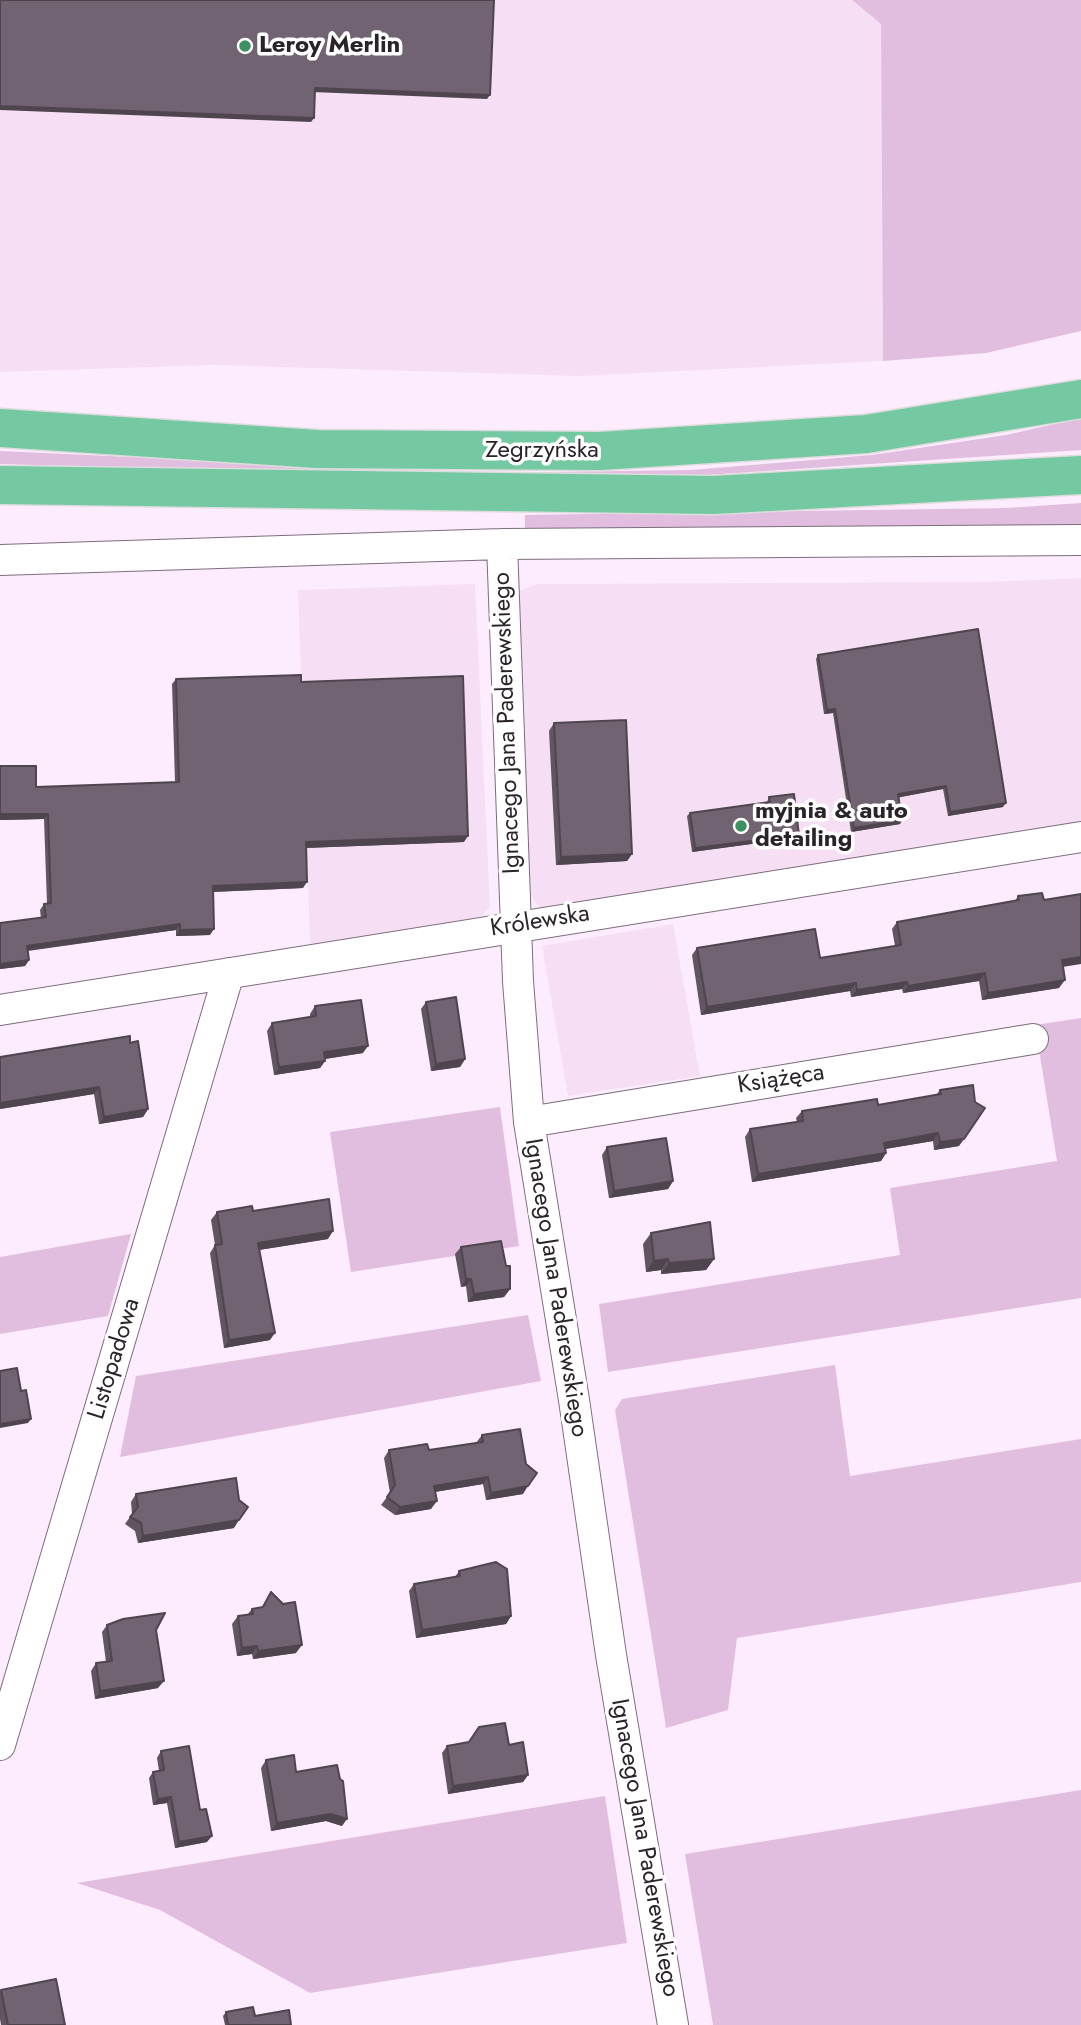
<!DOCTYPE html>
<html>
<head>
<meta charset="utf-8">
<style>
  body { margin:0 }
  canvas { display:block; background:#fdecfd }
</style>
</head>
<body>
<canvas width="1081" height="2025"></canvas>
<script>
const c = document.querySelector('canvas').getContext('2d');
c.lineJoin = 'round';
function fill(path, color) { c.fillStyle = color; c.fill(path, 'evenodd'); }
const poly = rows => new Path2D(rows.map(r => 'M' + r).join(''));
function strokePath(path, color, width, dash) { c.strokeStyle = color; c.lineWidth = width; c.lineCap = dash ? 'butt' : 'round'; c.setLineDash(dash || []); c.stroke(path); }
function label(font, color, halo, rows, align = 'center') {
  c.font = font + ' Jost,sans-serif'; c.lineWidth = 7; c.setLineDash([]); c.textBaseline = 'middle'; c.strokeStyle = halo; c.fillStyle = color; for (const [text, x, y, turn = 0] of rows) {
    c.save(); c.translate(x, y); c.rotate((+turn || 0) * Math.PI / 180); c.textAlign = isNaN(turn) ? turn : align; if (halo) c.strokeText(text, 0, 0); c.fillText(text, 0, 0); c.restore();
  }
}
fill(poly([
  [0,0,852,0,881,24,883,361,580,376,214,365,0,372],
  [1081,578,1081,821,551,907,539,907,529,893,515,592,538,584,985,582],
  [475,584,490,907,480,917,310,944,298,590],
  [673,924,700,1076,568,1096,542,946]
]), '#f6dff5');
fill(poly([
  [852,0,1081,0,1081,331,986,353,883,361,881,24],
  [1081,418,1081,450,691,476,485,478,0,464,0,451,482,473,691,470,872,455,1006,435],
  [1081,503,1081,530,525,539,525,515,1007,508],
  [1081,1018,1081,1298,608,1372,599,1304,900,1255,890,1188,1057,1161,1035,1025],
  [500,1107,519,1246,351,1272,330,1132],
  [131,1234,108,1316,0,1334,0,1257],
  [528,1315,541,1381,120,1457,136,1376],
  [835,1365,850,1476,1081,1439,1081,1582,737,1638,728,1710,666,1728,615,1410,622,1399],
  [1081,1790,1081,2025,713,2025,685,1854],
  [605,1796,627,1943,310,1993,160,1910,77,1883]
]), '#e1bee0');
const street = poly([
  [502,544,518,981,529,1122,574,1400,611,1655,673,2025],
  [0,560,502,544,1081,540],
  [0,1010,1081,837],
  [529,1122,1033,1039],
  [0,1745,229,973]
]);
const primary = poly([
  [0,428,317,449,600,451,866,434,1081,399],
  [0,485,714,495,1081,475]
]);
strokePath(street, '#7c6d7c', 32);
strokePath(primary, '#dddcdd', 41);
strokePath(street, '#fff', 30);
strokePath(primary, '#74c9a2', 38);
fill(poly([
  [818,655,1003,807,948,816,943,789,899,797,902,820,900,824,851,832,833,713,824,714,816,659],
  [176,679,301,682,464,842,306,848,303,888,213,892,210,935,176,936,176,930,28,951,29,960,25,966,0,969,0,923,41,918,40,910,44,904,47,904,44,819,0,820,0,766,36,787,175,782,172,684],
  [554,723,632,854,627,861,556,865,549,731],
  [769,797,796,838,692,852,687,816,690,813,767,802],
  [1018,896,1044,900,1063,967,1059,988,982,1000,979,981,903,993,902,989,851,997,850,991,701,1015,692,955,697,948,820,958,895,946,892,929,897,922,1015,901],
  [426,1002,465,1059,460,1067,431,1071,421,1009],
  [315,1006,363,1053,325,1059,325,1061,320,1068,274,1075,267,1031,272,1023,310,1017,310,1014],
  [130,1043,148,1109,143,1117,99,1124,94,1094,0,1109],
  [940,1090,959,1146,934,1150,933,1141,885,1149,886,1153,881,1161,752,1182,745,1137,750,1129,797,1122,796,1118,802,1111,878,1105,936,1095],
  [607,1147,673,1181,668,1189,609,1198,602,1155],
  [253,1211,328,1239,259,1250,270,1340,224,1348,210,1253,215,1245,211,1220,217,1212],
  [651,1233,714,1259,706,1270,661,1274,661,1270,646,1272,643,1244],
  [461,1247,510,1289,504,1297,468,1302,466,1286,461,1287,455,1254],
  [482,1435,523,1494,486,1500,483,1484,435,1492,431,1509,395,1515,381,1505,390,1493,384,1458,389,1450,429,1450,476,1443],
  [136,1494,234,1528,138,1543,135,1531,125,1524,132,1514,131,1502],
  [459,1571,511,1616,506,1624,416,1638,409,1591,414,1584,455,1577],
  [271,1592,296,1653,253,1659,252,1654,237,1656,232,1624,238,1616,247,1615,252,1609,262,1607],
  [107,1625,156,1630,158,1688,95,1699,91,1671,96,1663,106,1662,102,1632],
  [509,1745,528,1775,523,1782,448,1794,442,1753,447,1746],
  [161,1751,200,1810,207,1842,175,1848,167,1803,153,1805,149,1778,153,1772,159,1771,157,1758],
  [266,1760,296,1772,342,1826,326,1821,271,1831,261,1768],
  [1,1990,65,2025,1,2025,0,2019,0,1992],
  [226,2012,255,2016,291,2025,225,2025,223,2016]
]), '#615561');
fill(poly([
  [315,88,490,95,487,99,312,92],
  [0,106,314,118,311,122,0,110],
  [835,709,833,713,824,714,827,710],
  [946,786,943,789,896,798,898,794],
  [1006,803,1003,807,948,816,950,812],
  [0,814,48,814,44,819,0,820],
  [902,820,900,824,851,832,854,828],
  [799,835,796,838,692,852,695,848],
  [468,836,464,842,302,848,306,842],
  [632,854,627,861,556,865,561,857],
  [307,882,303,888,209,892,213,886],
  [180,924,176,930,23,951,27,946],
  [214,929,210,935,176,936,180,930],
  [1081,957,1081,964,1056,968,1062,960],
  [29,960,25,966,0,969,0,964],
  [985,973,979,981,903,993,908,986],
  [1065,980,1059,988,982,1000,988,993],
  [907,982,902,989,851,997,857,990],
  [856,983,850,991,701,1015,707,1007],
  [368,1046,363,1053,318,1060,324,1052],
  [465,1059,460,1067,431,1071,436,1064],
  [325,1061,320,1068,274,1075,279,1067],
  [99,1087,94,1094,0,1109,0,1103],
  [148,1109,143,1117,99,1124,104,1117],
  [938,1133,933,1141,879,1150,884,1143],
  [964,1139,959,1146,934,1150,940,1142],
  [886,1153,881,1161,752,1182,758,1174],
  [673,1181,668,1189,609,1198,614,1191],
  [333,1231,328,1239,252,1251,258,1243],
  [668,1259,661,1270,646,1272,654,1261],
  [714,1259,706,1270,661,1274,669,1263],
  [466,1279,471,1279,466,1286,461,1287],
  [510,1289,504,1297,468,1302,474,1294],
  [275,1333,270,1340,224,1348,229,1340],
  [31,1419,28,1423,0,1428,0,1424],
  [488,1477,483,1484,428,1493,434,1486],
  [528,1486,523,1494,486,1500,491,1493],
  [437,1501,431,1509,395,1515,400,1507],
  [239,1520,234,1528,138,1543,143,1536],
  [511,1616,506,1624,416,1638,422,1630],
  [302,1645,296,1653,253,1659,258,1651],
  [257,1646,252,1654,237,1656,242,1648],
  [164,1681,158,1688,95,1699,100,1691],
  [528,1775,523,1782,448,1794,453,1786],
  [171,1797,167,1803,153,1805,158,1799],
  [331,1814,347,1819,342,1826,326,1821,271,1831,277,1823],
  [212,1836,207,1842,175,1848,179,1842]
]), '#4f454f');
const building = poly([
  [0,0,494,0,490,95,315,88,314,118,0,106,0,0],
  [978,629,1006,803,950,812,946,786,898,794,902,820,854,828,835,709,827,710,818,655,978,629],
  [301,675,301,682,463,676,468,836,306,842,307,882,213,886,214,929,180,930,180,924,27,946,29,960,0,964,0,923,46,917,44,904,51,903,48,814,0,814,0,766,36,766,36,787,179,782,176,679,301,675],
  [626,720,632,854,561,857,554,723,626,720],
  [794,794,799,835,695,848,690,813,770,802,769,797,794,794],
  [1042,893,1044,900,1081,894,1081,957,1062,960,1065,980,988,993,985,973,908,986,907,982,857,990,856,983,707,1007,697,948,815,929,820,958,901,945,897,922,1019,900,1018,896,1042,893],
  [456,997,465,1059,436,1064,426,1002,456,997],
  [361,1000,368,1046,324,1052,325,1061,279,1067,272,1023,316,1016,315,1006,361,1000],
  [130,1036,130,1043,138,1041,148,1109,104,1117,99,1087,0,1103,0,1057,130,1036],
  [973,1085,975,1102,985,1108,964,1139,940,1142,938,1133,884,1143,886,1153,758,1174,750,1129,803,1121,802,1111,877,1099,878,1105,941,1094,940,1090,973,1085],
  [666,1138,673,1181,614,1191,607,1147,666,1138],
  [329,1199,333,1231,258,1243,275,1333,229,1340,215,1245,222,1244,217,1212,252,1206,253,1211,329,1199],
  [710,1222,714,1259,669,1263,668,1259,654,1261,651,1233,710,1222],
  [501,1241,506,1266,510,1266,510,1289,474,1294,471,1279,466,1279,461,1247,501,1241],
  [17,1368,21,1391,26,1390,31,1419,0,1424,0,1371,17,1368],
  [520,1429,526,1464,537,1473,528,1486,491,1493,488,1477,434,1486,437,1501,400,1507,387,1497,395,1485,389,1450,427,1444,429,1450,483,1442,482,1435,520,1429],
  [236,1478,239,1500,248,1507,239,1520,143,1536,141,1523,130,1517,138,1507,136,1494,236,1478],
  [496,1562,507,1569,511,1616,422,1630,414,1584,460,1576,459,1571,496,1562],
  [271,1592,283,1604,295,1602,302,1645,258,1651,257,1646,242,1648,238,1616,253,1614,252,1609,263,1607,271,1592],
  [165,1613,156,1630,164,1681,100,1691,96,1663,112,1661,107,1625,123,1619,165,1613],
  [505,1723,509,1745,523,1742,528,1775,453,1786,447,1746,469,1742,479,1727,505,1723],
  [189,1746,200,1810,206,1809,212,1836,179,1842,171,1797,158,1799,153,1772,164,1770,161,1751,189,1746],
  [294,1755,296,1772,337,1765,340,1779,343,1781,347,1819,331,1814,277,1823,266,1760,294,1755],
  [56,1979,65,2025,8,2025,1,1990,56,1979],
  [253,2007,255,2016,289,2010,291,2025,228,2025,226,2012,253,2007]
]);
fill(building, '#716371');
strokePath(building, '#4f454f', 2);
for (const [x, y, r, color] of [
  [245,46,7,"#3d9061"],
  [741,826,7,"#3d9061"]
]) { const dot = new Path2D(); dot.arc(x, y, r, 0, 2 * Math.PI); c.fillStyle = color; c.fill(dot); strokePath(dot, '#fff', 2.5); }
label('bold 24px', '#2a242a', '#fff', [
  ["Leroy Merlin",259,46],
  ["myjnia & auto",755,812],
  ["detailing",755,840]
], 'left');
label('24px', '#2a242a', '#fff', [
  ["Zegrzyńska",542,451],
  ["Ignacego Jana Paderewskiego",508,723,-92],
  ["Królewska",540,922,-9],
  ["Książęca",781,1080,-9],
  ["Ignacego Jana Paderewskiego",555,1288,81],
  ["Listopadowa",115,1359,-73],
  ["Ignacego Jana Paderewskiego",644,1848,80]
]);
</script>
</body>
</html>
